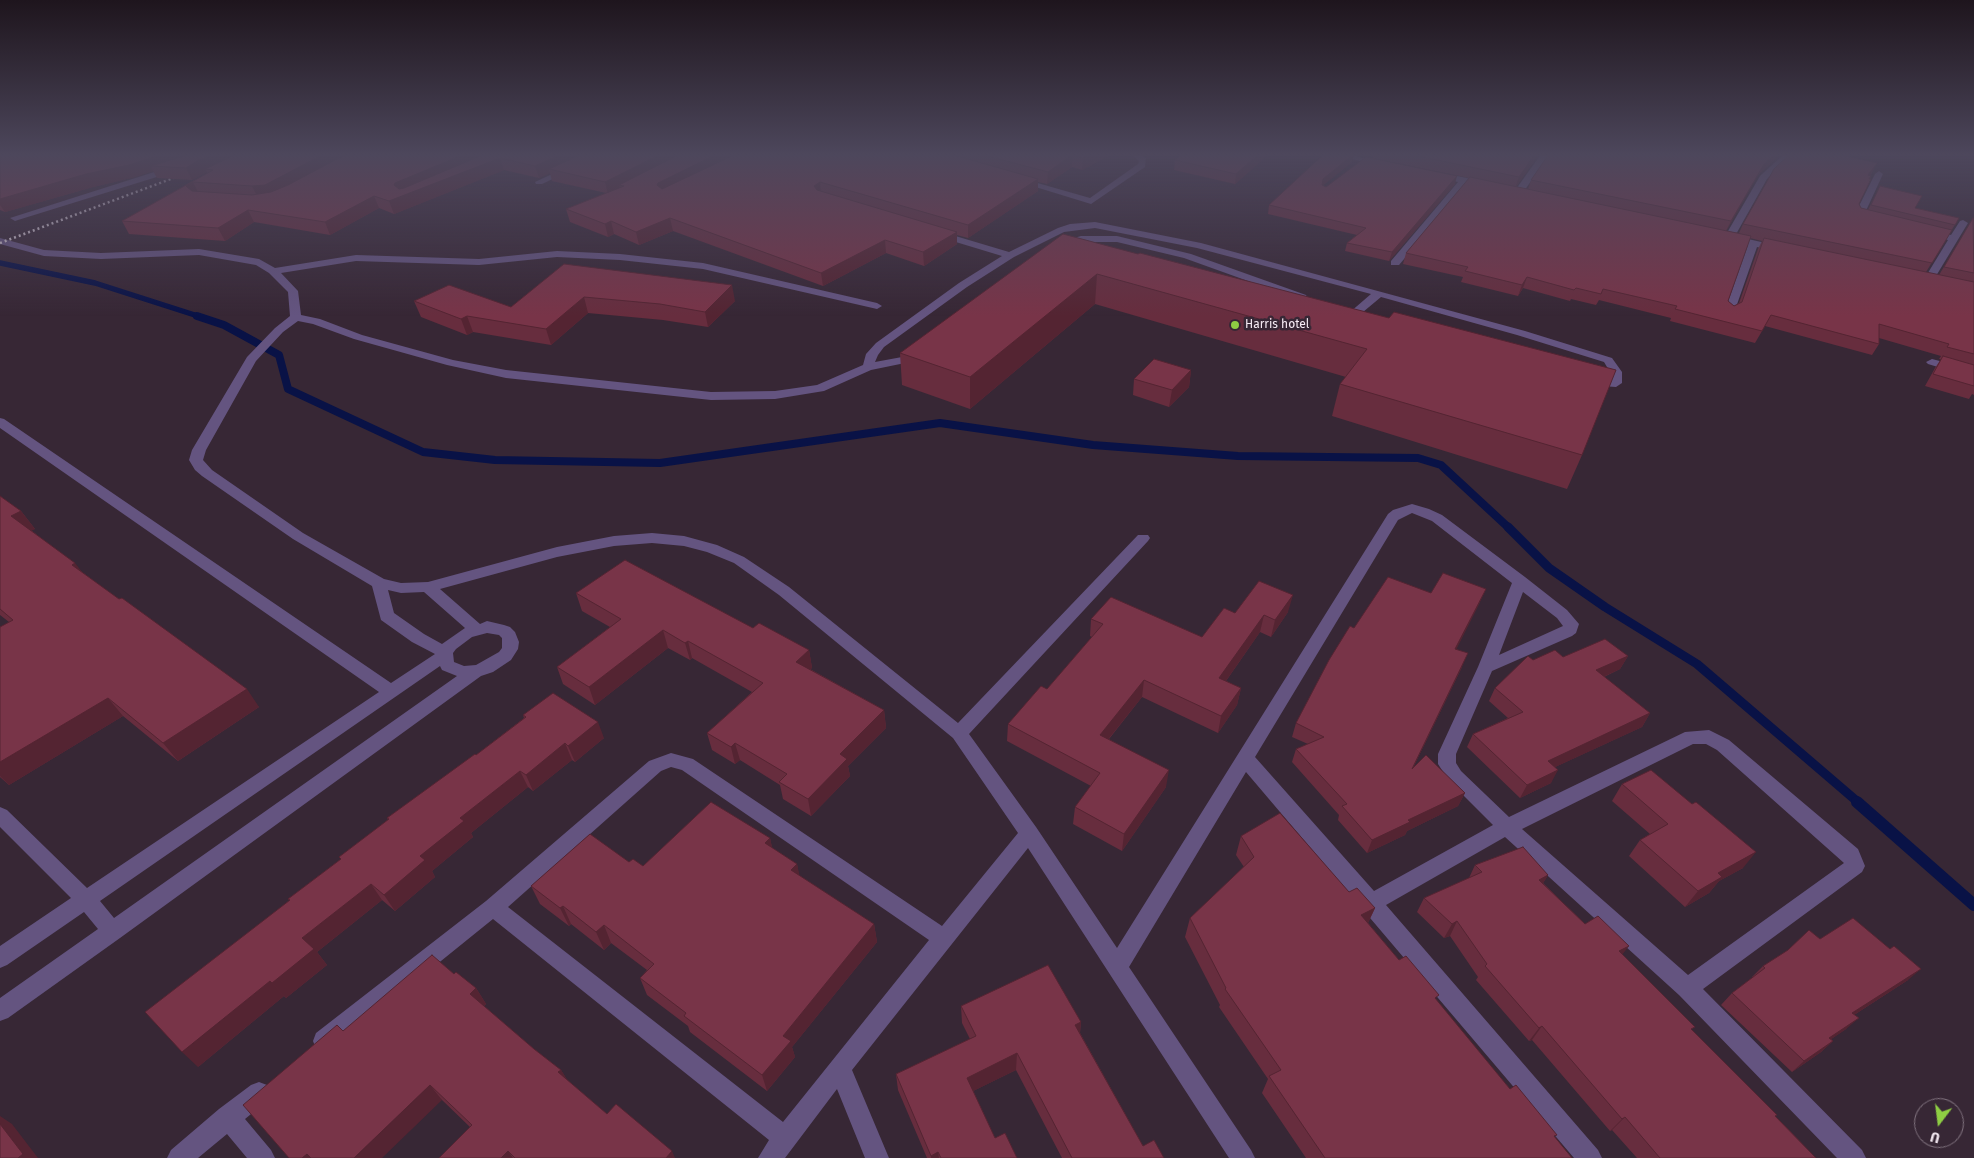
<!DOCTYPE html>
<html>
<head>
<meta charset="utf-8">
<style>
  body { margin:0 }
  #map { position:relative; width:1974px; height:1158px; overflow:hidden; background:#372735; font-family:"Fira Sans",sans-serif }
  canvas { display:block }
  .north { position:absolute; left:1914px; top:1098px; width:50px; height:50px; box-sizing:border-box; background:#372735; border:1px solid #837581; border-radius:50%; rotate:195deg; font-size:14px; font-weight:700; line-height:20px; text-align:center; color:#f6ebf4 }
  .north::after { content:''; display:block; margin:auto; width:18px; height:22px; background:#8ece43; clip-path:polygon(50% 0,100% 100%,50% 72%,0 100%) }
</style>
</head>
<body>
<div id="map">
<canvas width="1974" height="1158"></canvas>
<div class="north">U</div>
</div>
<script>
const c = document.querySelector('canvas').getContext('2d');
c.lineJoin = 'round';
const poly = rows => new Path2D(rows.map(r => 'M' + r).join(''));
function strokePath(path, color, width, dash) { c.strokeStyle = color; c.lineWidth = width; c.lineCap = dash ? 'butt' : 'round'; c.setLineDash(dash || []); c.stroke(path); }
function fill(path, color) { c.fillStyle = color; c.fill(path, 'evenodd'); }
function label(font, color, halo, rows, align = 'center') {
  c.font = font + ' "Fira Sans",sans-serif'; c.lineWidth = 5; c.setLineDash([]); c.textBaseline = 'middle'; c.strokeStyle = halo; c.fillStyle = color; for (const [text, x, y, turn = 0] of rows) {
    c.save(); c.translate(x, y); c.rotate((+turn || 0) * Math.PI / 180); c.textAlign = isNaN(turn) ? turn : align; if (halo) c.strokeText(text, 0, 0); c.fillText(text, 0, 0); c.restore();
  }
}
strokePath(poly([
  [0,263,95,283,201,317]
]), '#091246', 5.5);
strokePath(poly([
  [197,316,224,325,279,355,288,389,423,452,495,460,660,463,940,423,1093,445,1238,456,1418,458,1441,465,1510,529]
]), '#091246', 8);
strokePath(poly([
  [1508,527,1549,568,1605,607,1697,664,1859,803]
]), '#091246', 9);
strokePath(poly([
  [1857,802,1974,905]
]), '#091246', 12);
fill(poly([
  [595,154,606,154,542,184,536,184,535,182,595,154],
  [1131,154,1140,154,1146,158,1145,167,1091,204,1016,181,1020,178,1090,198,1138,164,1139,161,1131,154],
  [1332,154,1348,154,1387,164,1383,167,1332,154],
  [1541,154,1550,154,1522,194,1516,194,1514,192,1541,154],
  [1784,154,1793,154,1767,179,1735,236,1783,247,1784,249,1779,252,1757,247,1734,313,1729,316,1725,315,1724,313,1748,245,1726,240,1724,238,1760,176,1784,154],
  [173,166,177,169,176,171,18,220,15,221,10,218,173,166],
  [1879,171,1883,174,1864,215,1876,219,1871,222,1856,218,1854,216,1875,174,1879,171],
  [1438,172,1486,182,1490,185,1486,188,1467,184,1399,265,1391,265,1391,261,1458,182,1435,177,1435,173,1438,172],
  [1963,220,1968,223,1933,281,1932,283,1924,283,1923,281,1948,240,1925,234,1923,232,1928,229,1951,235,1960,221,1963,220],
  [1095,222,1201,243,1525,331,1612,358,1622,372,1622,383,1616,387,1588,385,1586,382,1592,378,1610,379,1610,372,1604,362,1517,335,1381,297,1357,317,1349,317,1348,315,1349,313,1371,294,1197,248,1095,228,1064,232,1014,257,967,287,884,347,878,355,875,362,902,357,914,350,922,350,924,352,922,354,910,362,871,370,824,391,775,399,711,400,506,378,447,365,354,339,313,324,298,321,283,332,256,361,206,450,203,460,212,470,303,533,384,579,401,583,428,582,557,547,614,536,652,533,684,536,717,545,744,557,789,587,958,723,1138,535,1148,535,1150,538,1148,541,969,734,1036,827,1117,948,1388,514,1393,510,1412,504,1429,509,1442,515,1525,577,1567,610,1579,624,1576,633,1572,636,1492,671,1456,754,1456,763,1461,771,1509,817,1685,732,1709,730,1729,740,1858,849,1865,866,1862,872,1703,989,1862,1150,1866,1158,1837,1158,1679,995,1505,837,1386,905,1598,1150,1602,1158,1574,1158,1246,772,1129,967,1251,1150,1255,1158,1229,1158,1028,848,852,1070,889,1158,865,1158,837,1089,785,1158,758,1158,769,1140,493,919,332,1049,324,1052,316,1049,313,1041,316,1033,486,901,649,761,671,753,693,759,942,926,1018,833,953,738,779,595,734,563,707,552,684,546,652,543,614,546,557,557,440,589,480,624,487,621,504,625,510,627,515,632,519,642,518,649,511,660,493,672,481,676,120,938,8,1018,0,1021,0,998,98,929,84,912,7,965,0,968,0,946,71,898,0,827,0,807,7,810,87,888,379,692,0,428,0,418,4,419,391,683,435,654,412,642,381,620,372,586,293,539,202,476,195,470,189,460,192,450,247,357,275,328,290,316,288,292,269,273,256,265,199,255,101,259,44,256,0,244,0,238,44,250,101,253,199,249,259,259,275,268,356,255,479,259,557,251,620,254,703,263,877,303,882,306,877,309,703,269,620,260,557,257,479,265,356,261,281,273,298,291,301,315,320,319,362,335,453,360,506,370,711,392,775,391,817,385,863,365,866,354,876,343,959,283,1002,256,936,236,936,232,942,232,1009,252,1058,228,1070,224,1095,222],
  [1412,513,1432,521,1512,583,1478,667,1438,754,1438,764,1449,781,1493,825,1374,891,1255,757,1398,520,1412,513],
  [388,590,401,593,424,592,465,628,442,644,424,634,394,613,388,590],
  [1523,592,1557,618,1563,626,1499,655,1523,592],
  [487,633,499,635,502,638,502,648,499,652,476,665,464,666,454,662,453,653,456,649,472,637,487,633],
  [440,666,442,670,457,676,114,918,100,901,440,666],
  [1693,744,1706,744,1717,750,1844,863,1688,975,1522,829,1693,744],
  [671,767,682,770,929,940,783,1122,508,907,661,771,671,767],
  [1081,236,1117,236,1191,254,1306,295,1307,297,1306,299,1298,299,1184,258,1117,242,1081,242,1060,248,1055,245,1057,243,1081,236],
  [1932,359,1974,370,1974,378,1928,364,1926,362,1932,359],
  [259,1082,267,1085,270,1093,267,1101,245,1119,271,1150,275,1158,247,1158,227,1134,198,1158,167,1158,171,1150,219,1109,251,1085,259,1082]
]), '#645480');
strokePath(poly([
  [0,243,184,174]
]), '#daced8', 2.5, [2, 3]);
fill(poly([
  [0,154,1113,154,1082,170,1072,167,1047,184,1038,182,1038,191,968,238,957,235,957,244,924,266,886,253,823,286,673,231,639,245,614,234,608,237,570,222,566,209,606,193,552,181,550,173,539,178,504,170,394,214,379,208,330,235,254,222,225,241,129,234,122,221,207,173,207,172,192,180,157,178,153,171,135,177,93,187,5,212,0,210],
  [1183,154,1269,154,1235,184,1174,170,1175,160],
  [1354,154,1352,162,1323,185,1326,187,1455,184,1389,261,1345,251,1347,243,1357,235,1268,214,1269,205],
  [1373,154,1539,154,1516,187,1528,189,1531,180,1549,154,1781,154,1758,175,1726,231,1739,233,1743,224,1877,163,1870,176,1871,176,1859,204,1861,208,1868,210,1880,186,1915,208,1959,218,1926,272,1939,275,1967,229,1974,218,1974,395,1972,394,1969,399,1925,386,1935,368,1941,359,1939,359,1941,356,1879,338,1879,344,1872,355,1765,326,1755,343,1670,321,1671,318,1599,300,1596,305,1571,299,1570,301,1523,288,1518,296,1461,282,1463,277,1403,264,1406,253,1469,178,1372,158],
  [1750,238,1762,241,1758,249,1739,303,1734,306,1728,301],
  [1138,254,1389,318,1582,455,1567,489,1332,416,1340,384,1346,377,1095,304,970,409,902,385,900,353],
  [564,264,735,301,708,327,663,320,588,313,551,345,473,332,467,335,421,317,414,301,511,307],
  [1191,370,1189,387,1169,407,1133,395,1134,379],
  [0,496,21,511,35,529,31,530,82,572,259,707,178,761,123,716,9,785,0,777,0,627,9,622,0,615],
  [576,593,753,628,809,650,812,668,810,669,884,710,886,728,848,766,850,776,811,816,783,799,780,785,740,760,735,764,712,750,707,733,752,692,692,658,690,660,668,648,595,705,563,684,557,667,610,627,582,611],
  [1431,593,1480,602,1456,649,1462,667,1413,768,1465,793,1458,806,1407,831,1405,835,1367,853,1338,820,1339,815,1292,762,1296,749,1308,744,1292,737,1296,723,1354,628],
  [1288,612,1271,637,1260,632,1226,681,1241,688,1237,705,1218,733,1142,697,1109,739,1166,787,1122,851,1073,824,1075,807,1091,786,1007,741,1008,724,1047,689,1092,637,1090,636,1091,619,1202,637,1235,613],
  [1628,656,1620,669,1604,677,1650,713,1642,727,1555,767,1551,783,1520,798,1467,747,1473,734,1508,718,1489,701,1495,688,1563,657],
  [523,715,604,738,575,762,572,760,533,791,528,787,471,833,473,837,432,871,435,877,395,911,382,900,317,952,327,965,286,998,284,996,198,1067,290,901,288,899,341,859,339,857,388,820,387,818,476,755,524,718],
  [1622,784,1743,868,1719,881,1709,893,1685,907,1629,856,1640,840,1650,834,1612,801],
  [1241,836,1349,892,1375,908,1368,923,1399,960,1436,1000,1510,1089,1572,1158,1306,1158,1262,1093,1268,1079,1219,1007,1220,1005,1185,937,1190,918,1244,867,1236,855],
  [770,838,772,848,797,864,799,876,874,924,877,942,792,1047,795,1057,767,1091,690,1032,688,1026,647,995,640,978,647,970,611,943,604,950,571,924,569,926,540,904,531,886,629,862,643,866],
  [1475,865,1548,875,1543,883,1585,924,1622,954,1692,1030,1816,1158,1637,1158,1612,1130,1610,1131,1532,1040,1529,1041,1476,980,1478,977,1450,936,1444,938,1417,912,1424,898,1469,878],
  [1820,939,1908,980,1854,1015,1846,1029,1831,1039,1833,1041,1821,1052,1792,1072,1721,1005,1732,993,1752,978,1752,977,1763,966],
  [454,974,476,988,486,1004,484,1006,534,1049,561,1070,567,1080,607,1114,675,1158,439,1158,470,1127,442,1100,343,1031],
  [961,1006,1081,1022,1080,1033,1143,1146,1164,1158,1062,1158,1016,1070,973,1091,995,1138,1017,1158,927,1158,898,1090,896,1074,970,1039,962,1023]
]), '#672d3e');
fill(poly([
  [164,154,208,154,151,166,153,171,135,177,93,187,5,212,0,205,0,199,86,174],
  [214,154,247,154,205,169,207,172,192,180,186,168,197,161],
  [324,154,360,154,271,197,258,198,252,186],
  [465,154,498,154,500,158,504,170,394,214,389,201,395,183],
  [562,154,591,154,549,169,550,173,539,178,535,166],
  [661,154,687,154,619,185,620,188,608,194,605,182],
  [717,154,743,154,660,195,657,185,658,183],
  [1092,154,1113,154,1082,170,1083,158],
  [1259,154,1269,154,1235,184,1236,174],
  [1354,154,1352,162,1321,187,1323,179],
  [1535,154,1539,154,1515,188,1519,177],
  [1775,154,1781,154,1758,175,1725,233,1731,221,1764,164],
  [1072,155,1072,167,1047,184,1048,172],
  [1877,163,1871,174,1862,186,1868,175],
  [1457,176,1455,184,1389,261,1392,252],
  [1038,179,1038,191,968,238,968,225],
  [193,182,199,194,192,198,186,186],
  [820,182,821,194,814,186],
  [374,196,379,208,330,235,325,222],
  [248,210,254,222,225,241,218,228],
  [670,218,673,231,639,245,636,232],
  [611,221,614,234,608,237,605,224],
  [957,232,957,244,924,266,923,252],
  [885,240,886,253,823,286,821,273],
  [1097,274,1095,304,970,409,970,377],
  [1527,277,1523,288,1518,296,1522,285],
  [732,285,735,301,708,327,705,312],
  [584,297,588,313,551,345,546,329],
  [467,316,473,332,467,335,461,319],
  [1191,370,1189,387,1169,407,1172,390],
  [21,511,35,529,25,534,11,516],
  [75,563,89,581,72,565],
  [1486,589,1480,602,1450,662,1455,649],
  [1293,595,1288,612,1271,637,1275,620],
  [1264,615,1260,632,1216,695,1219,678],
  [663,630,668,648,595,705,589,687],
  [688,641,692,658,690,660,685,643],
  [809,650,812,668,799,679,796,662],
  [1468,653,1462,667,1406,782,1412,769],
  [1628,656,1620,669,1588,684,1596,670],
  [1144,680,1142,697,1098,752,1100,735],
  [1241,688,1237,705,1218,733,1221,716],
  [247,689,259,707,178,761,163,743],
  [108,698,123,716,9,785,0,776,0,762],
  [884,710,886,728,848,766,850,776,811,816,808,799,840,754],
  [1650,713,1642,727,1540,774,1548,761],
  [598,722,604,738,575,762,568,746],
  [565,743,572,760,533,791,526,775],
  [735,743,740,760,735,764,731,747],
  [1169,770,1166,787,1122,851,1124,834],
  [1558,770,1551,783,1520,798,1527,785],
  [520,771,528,787,471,833,473,837,432,871,435,877,395,911,384,895,420,856,460,818],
  [1465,793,1458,806,1407,831,1405,835,1367,853,1372,840,1408,820],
  [770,838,774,856,765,843],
  [1756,852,1743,868,1719,881,1709,893,1685,907,1698,891,1718,873],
  [797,864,801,882,791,870],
  [1548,875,1539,890,1539,880],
  [371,884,382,900,317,952,327,965,286,998,272,983,302,938],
  [563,906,571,924,569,926,560,908],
  [1375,908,1366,927,1361,915],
  [1457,921,1450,936,1444,938,1452,924],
  [874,924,877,942,792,1047,795,1057,767,1091,762,1075,783,1036],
  [604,925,611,943,604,950,596,932],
  [1629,946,1618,960,1619,951],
  [1921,969,1908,980,1840,1024,1852,1013],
  [270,981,284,996,198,1067,182,1052],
  [476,988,486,1004,481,1009,470,994],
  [1859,1018,1846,1029,1817,1049,1829,1038],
  [1081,1022,1079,1038,1075,1025],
  [1542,1026,1532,1040,1529,1041,1539,1028],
  [1833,1041,1821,1052,1792,1072,1804,1061],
  [1017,1053,1016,1070,967,1094,967,1078],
  [561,1070,570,1084,558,1072],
  [430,1085,442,1100,382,1158,354,1158],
  [0,1116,12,1124,38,1158,18,1158,0,1124],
  [1625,1117,1612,1130,1610,1131,1622,1119],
  [508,1151,513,1158,501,1158],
  [672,1151,675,1158,666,1158],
  [938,1152,939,1158,931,1158,931,1156],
  [307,1154,311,1158,302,1158]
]), '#542432');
const building = poly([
  [0,154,164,154,129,165,86,174,0,199,0,154],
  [190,154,214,154,197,161,186,168,151,166,190,154],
  [237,154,324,154,265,185,252,186,193,182,186,186,192,191,252,195,271,192,288,185,335,160,349,154,465,154,395,183,394,185,399,189,404,188,485,154,562,154,535,166,500,158,389,201,374,196,325,222,248,210,218,228,122,221,213,170,205,169,237,154],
  [582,154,661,154,605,182,549,169,582,154],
  [680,154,717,154,658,183,657,185,662,189,736,154,950,154,1038,179,968,225,820,182,814,186,817,190,957,232,923,252,885,240,821,273,670,218,636,232,611,221,605,224,566,209,624,186,619,185,680,154],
  [980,154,1092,154,1083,158,1072,155,1048,172,980,154],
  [1183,154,1259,154,1236,174,1175,160,1183,154],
  [1324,154,1354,154,1323,179,1322,185,1326,187,1366,157,1457,176,1392,252,1347,243,1366,228,1269,205,1324,154],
  [1408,154,1535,154,1519,177,1408,154],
  [1549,154,1775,154,1764,164,1731,221,1531,180,1549,154],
  [1790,154,1837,154,1877,163,1868,175,1871,176,1869,179,1871,179,1859,204,1861,208,1952,230,1932,263,1743,224,1774,169,1790,154],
  [1470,177,1751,236,1728,301,1734,306,1742,302,1764,238,1974,282,1974,354,1947,347,1949,344,1879,324,1879,344,1771,315,1762,331,1675,309,1677,306,1603,289,1601,294,1576,288,1574,290,1527,277,1522,285,1465,271,1468,267,1406,253,1470,177],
  [1880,186,1922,196,1915,208,1959,218,1955,225,1871,205,1880,186],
  [1973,218,1974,273,1944,267,1973,218],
  [1063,234,1138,254,1140,253,1389,318,1394,312,1616,370,1582,455,1340,384,1367,349,1097,274,970,377,900,353,1063,234],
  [564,264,732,285,705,312,660,304,584,297,546,329,467,316,461,319,414,301,449,285,511,307,564,264],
  [1943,356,1974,365,1974,386,1933,374,1943,356],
  [1154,359,1191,370,1172,390,1134,379,1154,359],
  [0,496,21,511,11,516,75,563,72,565,119,599,122,598,247,689,163,743,108,698,0,762,0,627,13,620,0,609,0,496],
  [625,560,753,628,759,623,809,650,796,662,884,710,840,754,847,759,808,799,779,782,787,774,735,743,731,747,707,733,763,683,688,641,685,643,663,630,589,687,557,667,621,619,576,593,625,560],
  [1443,573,1486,589,1455,649,1468,653,1412,769,1426,755,1465,793,1408,820,1410,822,1372,840,1342,806,1347,804,1296,749,1324,737,1296,723,1329,660,1350,626,1354,628,1388,577,1431,593,1443,573],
  [1259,581,1293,595,1275,620,1264,615,1219,678,1241,688,1221,716,1144,680,1100,735,1169,770,1124,834,1075,807,1100,773,1008,724,1041,686,1047,689,1103,624,1091,619,1111,597,1202,637,1224,608,1235,613,1259,581],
  [1605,639,1628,656,1596,670,1650,713,1548,761,1558,770,1527,785,1473,734,1523,712,1495,688,1528,656,1533,660,1555,650,1563,657,1605,639],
  [553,693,598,722,568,746,565,743,526,775,520,771,460,818,464,821,420,856,425,860,384,895,371,884,302,938,314,949,272,983,270,981,182,1052,145,1012,290,900,288,899,341,859,339,857,389,819,387,818,475,754,476,755,526,717,523,715,553,693],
  [1651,770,1692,804,1696,802,1756,852,1718,873,1722,877,1698,891,1640,840,1668,824,1622,784,1651,770],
  [711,802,770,838,765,843,797,864,791,870,874,924,783,1036,791,1041,762,1075,684,1016,686,1013,640,978,654,964,604,925,596,932,563,906,560,908,531,886,590,834,629,862,633,859,643,866,711,802],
  [1280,813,1349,892,1357,888,1375,908,1361,915,1399,960,1406,956,1439,995,1435,998,1510,1089,1516,1085,1557,1135,1554,1136,1572,1158,1325,1158,1269,1076,1281,1070,1225,989,1226,988,1190,918,1254,857,1241,836,1280,813],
  [1523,847,1548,875,1539,880,1585,924,1598,916,1629,946,1619,951,1695,1027,1691,1029,1777,1115,1775,1116,1816,1158,1660,1158,1625,1117,1622,1119,1542,1026,1539,1028,1485,966,1487,964,1457,921,1452,924,1424,898,1482,872,1475,865,1523,847],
  [1853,918,1890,949,1894,946,1921,969,1852,1013,1859,1018,1829,1038,1833,1041,1804,1061,1732,993,1765,968,1763,966,1788,950,1809,930,1820,939,1853,918],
  [432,955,454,974,456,972,476,988,470,994,534,1049,561,1070,558,1072,607,1114,616,1104,672,1151,666,1158,515,1158,508,1151,501,1158,439,1158,472,1125,430,1085,354,1158,311,1158,307,1154,302,1158,289,1158,243,1105,337,1025,343,1031,432,955],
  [1048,965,1081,1022,1075,1025,1143,1146,1154,1140,1164,1158,1072,1158,1017,1053,967,1078,995,1138,1005,1133,1017,1158,941,1158,938,1152,931,1156,896,1074,976,1036,961,1006,1048,965],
  [0,1124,23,1154,18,1158,0,1158,0,1124]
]);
fill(building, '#783448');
strokePath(building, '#542432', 1);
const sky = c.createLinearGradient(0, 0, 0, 316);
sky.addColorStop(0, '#1e151d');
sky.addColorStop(0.49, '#4d475c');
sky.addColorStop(1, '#4d475c00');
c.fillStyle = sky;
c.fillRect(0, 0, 1974, 316);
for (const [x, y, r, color] of [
  [1235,325,5,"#8ece43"]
]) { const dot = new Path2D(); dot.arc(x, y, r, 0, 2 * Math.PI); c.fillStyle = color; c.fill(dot); strokePath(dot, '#372735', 2); }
label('12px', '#f6ebf4', '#372735', [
  ["Harris hotel",1245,325]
], 'left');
</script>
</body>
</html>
